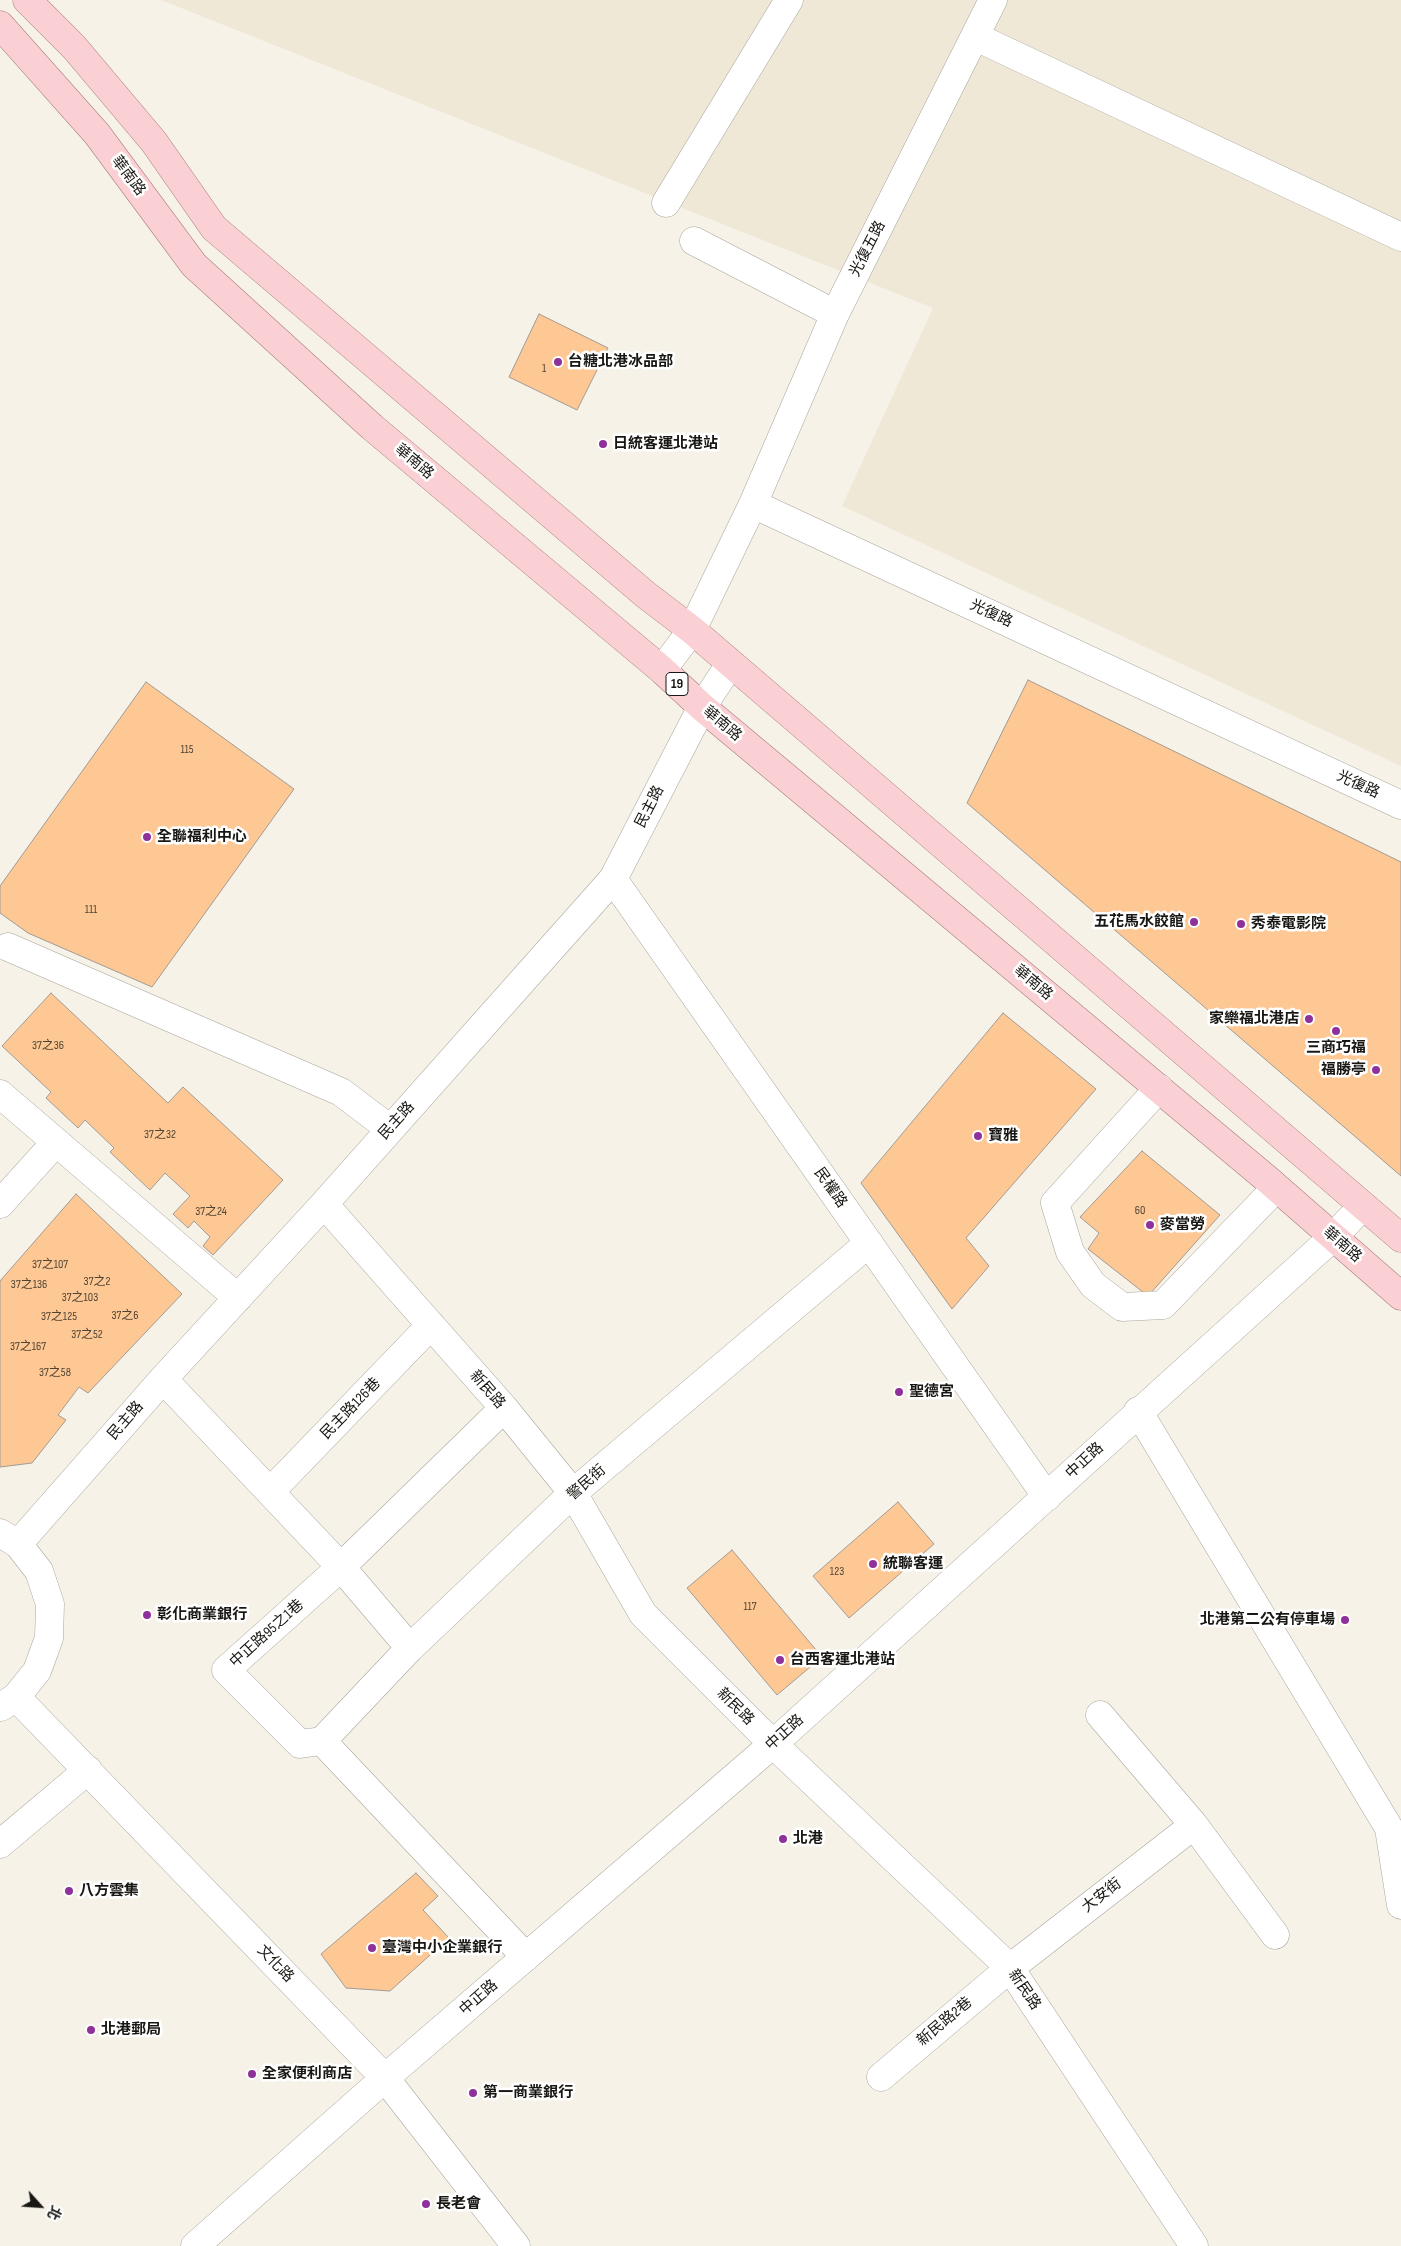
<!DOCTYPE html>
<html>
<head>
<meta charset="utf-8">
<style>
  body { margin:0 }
  #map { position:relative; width:1401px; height:2246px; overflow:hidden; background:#f6f2e8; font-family:"Sofia Sans Condensed","Noto Sans TC",sans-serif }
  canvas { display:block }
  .north { position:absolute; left:15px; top:2181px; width:50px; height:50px; -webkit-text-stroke:4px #fff; paint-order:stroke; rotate:116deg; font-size:14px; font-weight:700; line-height:20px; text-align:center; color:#181713 }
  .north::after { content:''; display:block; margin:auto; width:18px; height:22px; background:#181713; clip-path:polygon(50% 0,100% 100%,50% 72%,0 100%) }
</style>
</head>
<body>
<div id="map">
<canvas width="1401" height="2246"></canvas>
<div class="north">北</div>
</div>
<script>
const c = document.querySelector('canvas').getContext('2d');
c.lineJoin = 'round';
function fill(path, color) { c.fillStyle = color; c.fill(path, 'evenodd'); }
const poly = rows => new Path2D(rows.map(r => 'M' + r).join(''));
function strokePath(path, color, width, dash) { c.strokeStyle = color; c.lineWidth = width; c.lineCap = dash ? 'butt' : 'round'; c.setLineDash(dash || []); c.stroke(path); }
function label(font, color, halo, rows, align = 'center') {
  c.font = font + ' "Sofia Sans Condensed","Noto Sans TC",sans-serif'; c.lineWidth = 5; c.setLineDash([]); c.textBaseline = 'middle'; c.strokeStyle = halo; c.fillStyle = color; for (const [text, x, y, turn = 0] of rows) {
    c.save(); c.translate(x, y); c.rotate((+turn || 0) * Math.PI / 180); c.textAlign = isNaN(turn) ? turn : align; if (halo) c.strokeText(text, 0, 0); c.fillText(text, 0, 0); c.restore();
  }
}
fill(poly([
  [161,0,1401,0,1401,766,842,506,933,308]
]), '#efe8d7');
const building = poly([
  [539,314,608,348,577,410,509,377,539,314],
  [1028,680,1401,862,1401,1176,967,803,1028,680],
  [146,682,294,789,152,987,28,933,0,913,0,886,146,682],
  [51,993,168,1103,183,1087,283,1180,213,1255,203,1246,210,1237,194,1221,188,1228,173,1214,190,1196,165,1173,150,1190,110,1152,114,1148,85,1120,78,1128,46,1098,51,1092,2,1046,51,993],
  [1003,1013,1096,1089,966,1238,989,1266,952,1309,861,1183,1003,1013],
  [1142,1151,1220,1215,1148,1296,1088,1249,1099,1233,1080,1217,1142,1151],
  [76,1194,182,1294,88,1393,79,1387,58,1415,66,1420,32,1463,0,1467,0,1281,76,1194],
  [898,1502,934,1544,849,1618,813,1576,898,1502],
  [732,1550,822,1657,777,1695,687,1588,732,1550],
  [416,1873,438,1896,423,1910,449,1938,390,1991,346,1988,321,1954,416,1873]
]);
fill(building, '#fdc894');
strokePath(building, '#a29a93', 1);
const minor = poly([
  [976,37,1401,237],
  [666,203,789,0],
  [694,241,835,314],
  [753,504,835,314,993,0],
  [662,670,692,630,753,504,1401,805],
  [613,879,1047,1497],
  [8,947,341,1092,390,1129],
  [1159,1088,1055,1203,1070,1252,1093,1285,1122,1307,1163,1305,1276,1188],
  [0,1094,238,1298],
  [0,1204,56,1142],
  [324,1204,504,1408,573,1493,643,1614,773,1744,1010,1968,1194,2246],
  [163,1379,341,1567,410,1648],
  [1138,1411,1389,1828,1401,1905],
  [270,1492,431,1325],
  [0,1533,18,1544,39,1571,50,1604,49,1638,37,1671,16,1697,1,1707],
  [18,1544,163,1379,324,1204,613,879,702,707,730,664],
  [16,1697,385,2078,516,2246],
  [1100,1715,1194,1825,1275,1935],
  [322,1741,410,1648,573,1493,869,1243],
  [322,1741,300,1744,226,1670,341,1567,504,1408],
  [322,1741,526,1957],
  [0,1844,88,1770],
  [881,2077,1010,1968,1194,1825],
  [195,2246,385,2078,773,1744,1333,1237,1363,1206]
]);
const major = poly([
  [27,0,74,47,154,142,214,228,646,595,692,630,1401,1238],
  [0,25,97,134,194,265,372,427,662,670,702,707,1267,1179,1401,1296]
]);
strokePath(minor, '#a9a59c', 29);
strokePath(major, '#a87b7f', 29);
strokePath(minor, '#fff', 28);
strokePath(major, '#fad0d5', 28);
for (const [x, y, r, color] of [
  [558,362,5,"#8f319a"],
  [603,444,5,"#8f319a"],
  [147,837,5,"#8f319a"],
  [1194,922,5,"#8f319a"],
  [1241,924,5,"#8f319a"],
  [1309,1019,5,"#8f319a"],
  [1336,1031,5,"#8f319a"],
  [1376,1070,5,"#8f319a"],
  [978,1136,5,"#8f319a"],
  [1150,1225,5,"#8f319a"],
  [899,1392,5,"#8f319a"],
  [873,1564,5,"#8f319a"],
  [147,1615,5,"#8f319a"],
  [1345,1620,5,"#8f319a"],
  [780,1660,5,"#8f319a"],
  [783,1839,5,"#8f319a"],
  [69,1891,5,"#8f319a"],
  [372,1948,5,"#8f319a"],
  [91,2030,5,"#8f319a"],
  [252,2074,5,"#8f319a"],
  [473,2093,5,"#8f319a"],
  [426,2204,5,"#8f319a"]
]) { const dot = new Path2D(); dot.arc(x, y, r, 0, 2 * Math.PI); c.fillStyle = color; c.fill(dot); strokePath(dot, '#fff', 2); }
label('12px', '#514333', null, [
  ["1",544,369],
  ["115",187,750],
  ["111",91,910],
  ["37之36",48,1046],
  ["37之32",160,1135],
  ["60",1140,1211],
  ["37之24",211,1212],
  ["37之107",50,1265],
  ["37之2",97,1282],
  ["37之136",29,1285],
  ["37之103",80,1298],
  ["37之6",125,1316],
  ["37之125",59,1317],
  ["37之52",87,1335],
  ["37之167",28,1347],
  ["37之58",55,1373],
  ["123",837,1572],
  ["117",750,1607]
]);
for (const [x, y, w] of [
  [677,684,22]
]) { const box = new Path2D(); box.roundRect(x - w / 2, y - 11.5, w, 23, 4); c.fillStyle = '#fff'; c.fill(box); strokePath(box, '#181713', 1); }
label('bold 14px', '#181713', null, [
  ["19",677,684]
]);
label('15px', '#181713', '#fff', [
  ["華南路",128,176,53],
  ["光復五路",868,249,-63],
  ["華南路",414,462,40],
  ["光復路",991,614,25],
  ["華南路",722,724,40],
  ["光復路",1358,785,25],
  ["民主路",650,807,-63],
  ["華南路",1033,983,40],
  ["民主路",397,1121,-48],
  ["民權路",830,1188,55],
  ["華南路",1342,1245,41],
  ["新民路",487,1390,49],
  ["民主路126巷",351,1409,-46],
  ["民主路",126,1421,-49],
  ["中正路",1085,1461,-43],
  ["警民街",587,1483,-41],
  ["中正路95之1巷",267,1634,-42],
  ["新民路",735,1707,45],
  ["中正路",785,1733,-42],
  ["大安街",1102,1896,-38],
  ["文化路",275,1964,46],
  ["新民路",1024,1990,56],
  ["中正路",479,1998,-41],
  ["新民路2巷",945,2022,-40]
]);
label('bold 15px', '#181713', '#fff', [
  ["台糖北港冰品部",568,362],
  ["日統客運北港站",613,444],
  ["全聯福利中心",157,837],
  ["五花馬水餃館",1184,922,"right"],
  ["秀泰電影院",1251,924],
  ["家樂福北港店",1299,1019,"right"],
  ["三商巧福",1336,1048,"center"],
  ["福勝亭",1366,1070,"right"],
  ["寶雅",988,1136],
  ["麥當勞",1160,1225],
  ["聖德宮",909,1392],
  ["統聯客運",883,1564],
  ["彰化商業銀行",157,1615],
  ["北港第二公有停車場",1335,1620,"right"],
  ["台西客運北港站",790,1660],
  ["北港",793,1839],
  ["八方雲集",79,1891],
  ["臺灣中小企業銀行",382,1948],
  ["北港郵局",101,2030],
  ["全家便利商店",262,2074],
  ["第一商業銀行",483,2093],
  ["長老會",436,2204]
], 'left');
</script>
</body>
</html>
